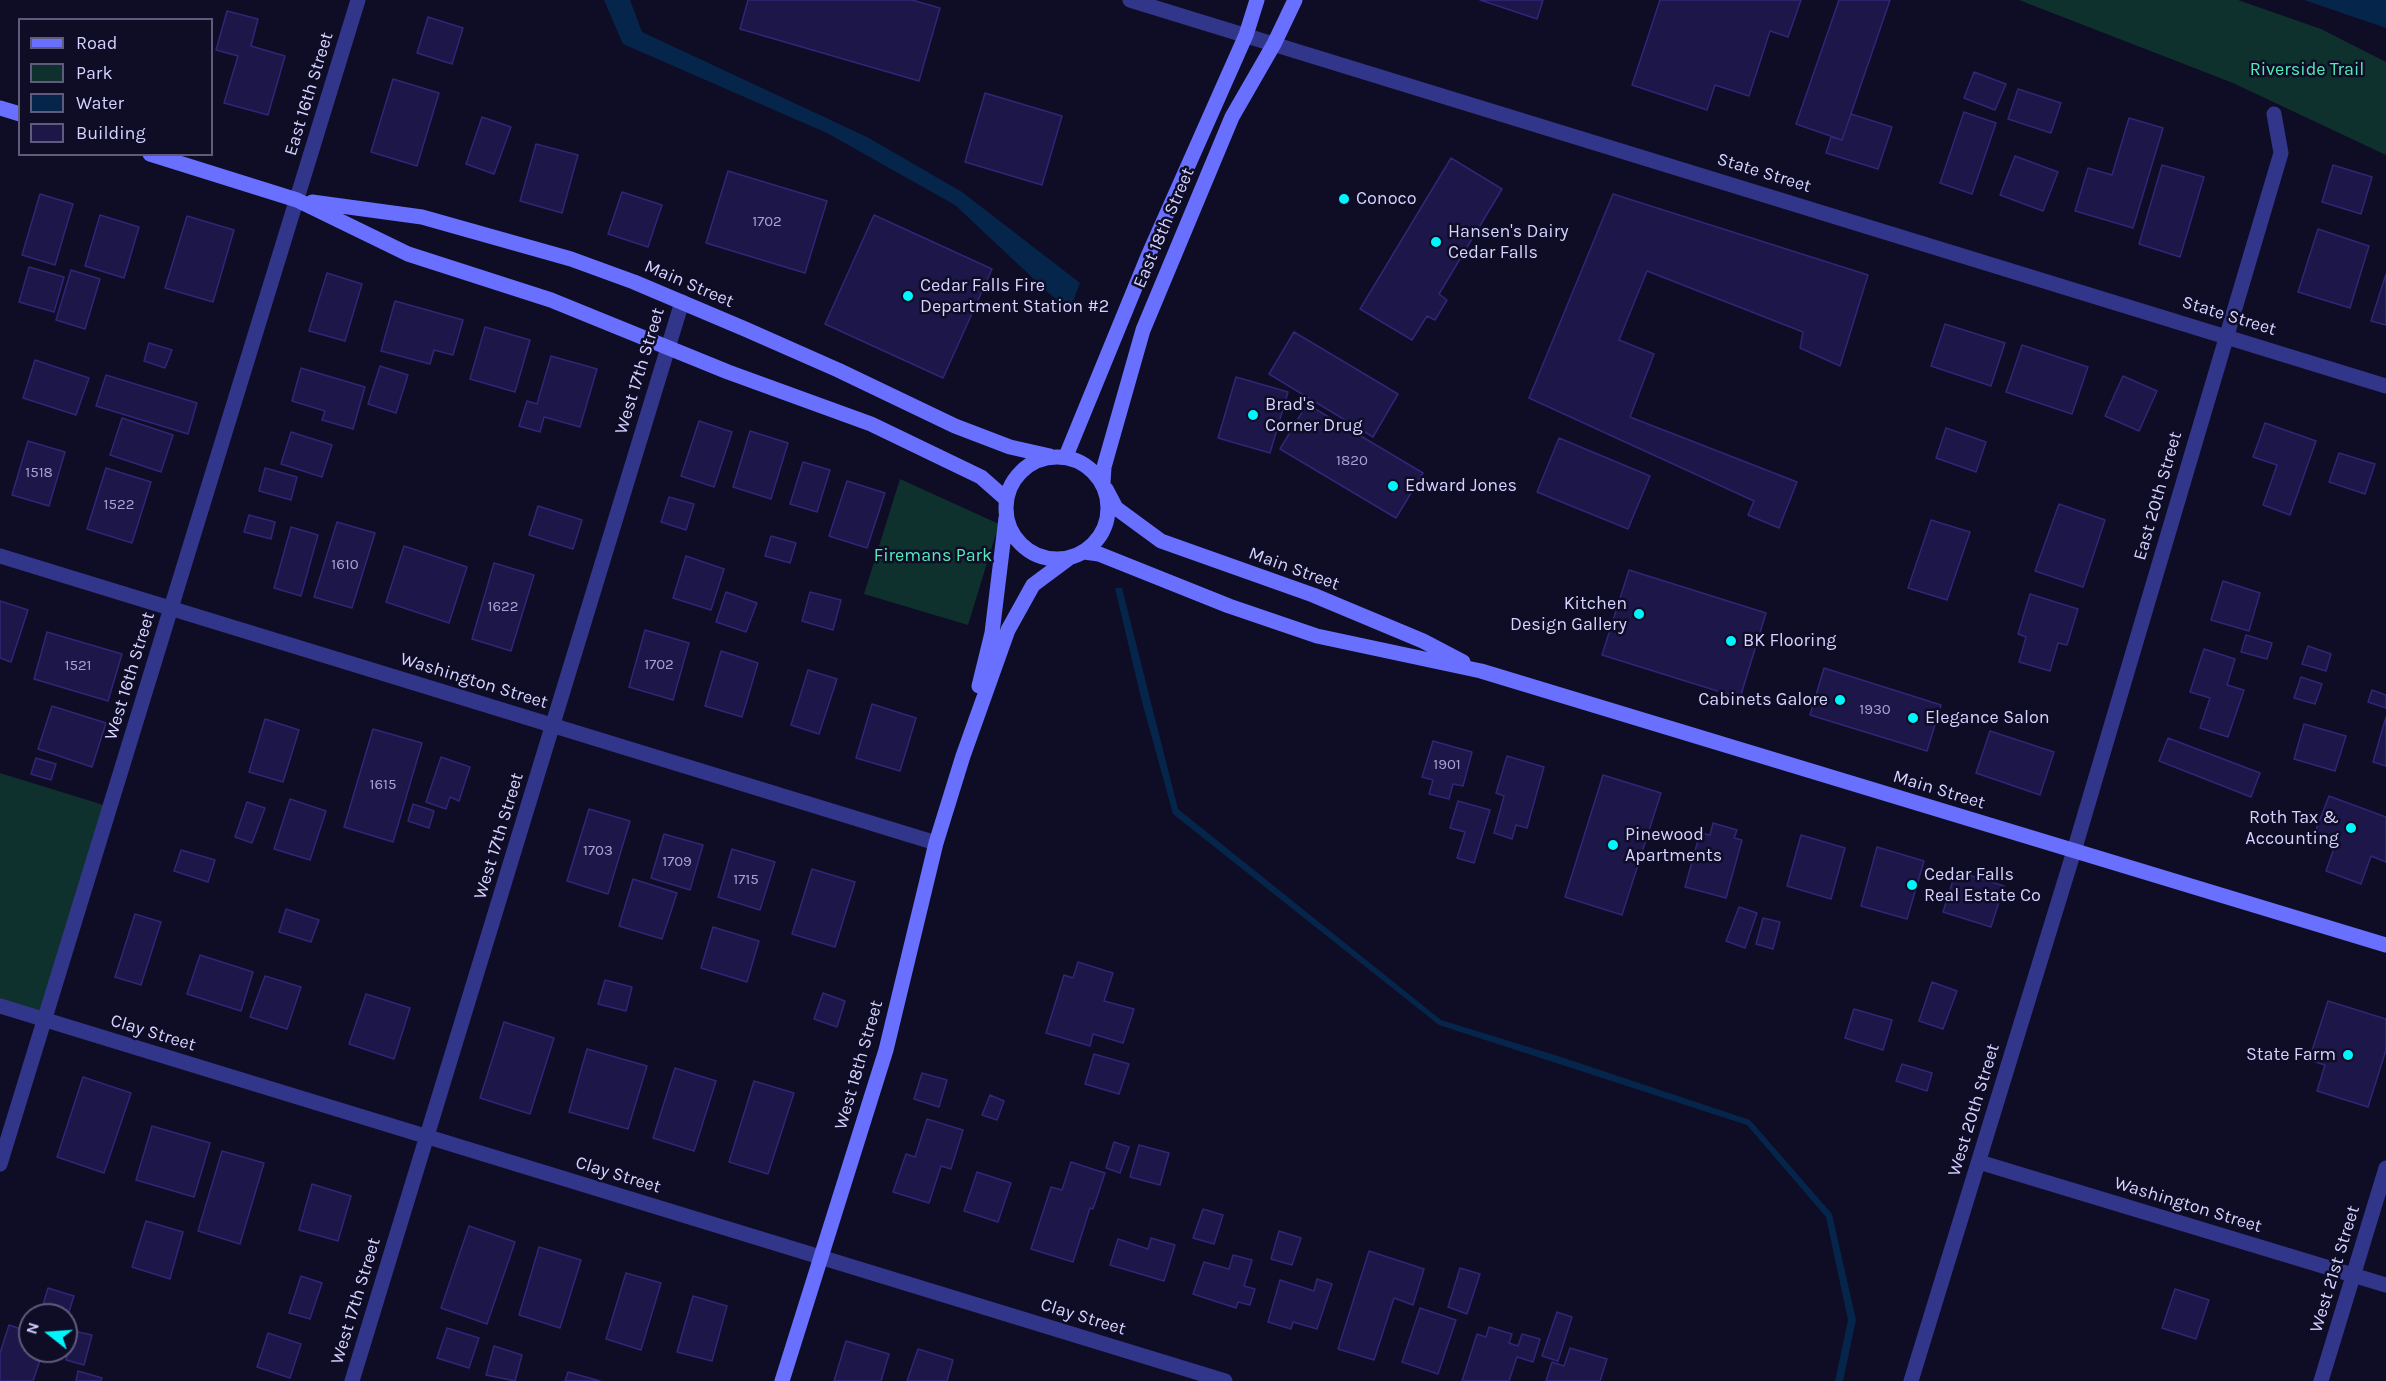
<!DOCTYPE html>
<html>
<head>
<meta charset="utf-8">
<style>
  body { margin:0 }
  #map { position:relative; width:2386px; height:1381px; overflow:hidden; background:#0f0c26; font-family:Karla,sans-serif }
  canvas { display:block }
  .legend { position:absolute; left:18px; top:18px; width:195px; height:138px; box-sizing:border-box; background:#0f0c26; border:2px solid #5e5b7d; margin:0; padding:8px 10px; list-style:none; font-size:18px; color:#d4d2ff }
  .legend li { display:flex; align-items:center; gap:12px; height:30px }
  .legend b { width:30px; border:2px solid #5e5b7d }
  .north { position:absolute; left:18px; top:1303px; width:60px; height:60px; box-sizing:border-box; background:#0f0c26; border:2px solid #5e5b7d; border-radius:50%; rotate:287deg; font-size:16px; font-weight:700; line-height:24px; text-align:center; color:#d4d2ff }
  .north::after { content:''; display:block; margin:auto; width:21px; height:27px; background:#00f6fd; clip-path:polygon(50% 0,100% 100%,50% 72%,0 100%) }
</style>
</head>
<body>
<div id="map">
<canvas width="2386" height="1381"></canvas>
<ul class="legend">
<li><b style="height:8px;background:#6970ff"></b>Road</li>
<li><b style="height:16px;background:#0f312d"></b>Park</li>
<li><b style="height:16px;background:#06254b"></b>Water</li>
<li><b style="height:16px;background:#1d1649"></b>Building</li>
</ul>
<div class="north">N</div>
</div>
<script>
const c = document.querySelector('canvas').getContext('2d');
c.lineJoin = 'round';
function fill(path, color) { c.fillStyle = color; c.fill(path, 'evenodd'); }
const poly = rows => new Path2D(rows.map(r => 'M' + r).join(''));
function strokePath(path, color, width, dash) { c.strokeStyle = color; c.lineWidth = width; c.lineCap = dash ? 'butt' : 'round'; c.setLineDash(dash || []); c.stroke(path); }
function label(font, color, halo, rows, align = 'center') {
  c.font = font + ' Karla,sans-serif'; c.lineWidth = 5; c.setLineDash([]); c.textBaseline = 'middle'; c.strokeStyle = halo; c.fillStyle = color; for (const [text, x, y, turn = 0] of rows) {
    c.save(); c.translate(x, y); c.rotate((+turn || 0) * Math.PI / 180); c.textAlign = isNaN(turn) ? turn : align; if (halo) c.strokeText(text, 0, 0); c.fillText(text, 0, 0); c.restore();
  }
}
fill(poly([
  [2019,0,2238,0,2321,29,2386,62,2386,155,2233,83],
  [900,479,999,524,968,625,864,594],
  [0,773,110,807,44,1020,0,1006]
]), '#0f312d');
fill(poly([
  [604,0,630,0,642,32,867,137,962,192,1080,283,1069,312,955,205,827,133,623,44],
  [2304,0,2386,0,2386,28],
  [1115,588,1122,588,1178,809,1441,1020,1561,1057,1750,1120,1832,1214,1856,1320,1843,1381,1835,1381,1848,1320,1826,1217,1747,1125,1439,1025,1173,814,1141,698]
]), '#06254b');
const building = poly([
  [748,0,912,0,940,8,919,81,740,29,748,0],
  [1480,0,1543,0,1537,19,1480,0],
  [1660,0,1801,0,1788,37,1770,31,1749,96,1715,85,1707,110,1632,85,1660,0],
  [1839,0,1890,0,1842,140,1796,124,1839,0],
  [227,11,258,19,251,46,285,56,268,115,224,103,238,56,216,50,227,11],
  [428,17,463,28,452,64,417,53,428,17],
  [1974,72,2006,84,1995,110,1964,98,1974,72],
  [393,79,439,93,417,166,371,152,393,79],
  [2018,89,2061,103,2051,133,2008,119,2018,89],
  [985,93,1062,116,1042,185,965,162,985,93],
  [1964,112,1996,123,1972,194,1940,183,1964,112],
  [1851,114,1892,127,1878,169,1826,153,1831,137,1842,140,1851,114],
  [482,117,511,127,494,174,466,164,482,117],
  [2129,118,2163,128,2133,228,2075,211,2088,168,2112,175,2129,118],
  [536,144,578,155,562,213,520,201,536,144],
  [2015,156,2058,172,2043,211,2000,195,2015,156],
  [1451,158,1502,189,1439,294,1447,300,1435,320,1427,316,1412,340,1360,309,1451,158],
  [2162,165,2204,177,2180,257,2139,244,2162,165],
  [2333,165,2372,177,2361,214,2322,202,2333,165],
  [728,171,827,201,805,273,706,243,728,171],
  [622,192,662,205,648,247,608,234,622,192],
  [40,194,73,204,55,265,22,255,40,194],
  [1613,194,1868,275,1840,366,1800,348,1803,332,1647,271,1619,340,1654,354,1630,417,1797,482,1779,528,1748,515,1754,501,1529,398,1613,194],
  [100,215,139,227,124,278,85,266,100,215],
  [874,215,992,269,943,378,825,324,874,215],
  [187,216,234,230,213,302,165,288,187,216],
  [2318,229,2369,246,2350,308,2298,292,2318,229],
  [29,267,64,277,54,312,19,302,29,267],
  [71,270,100,279,85,329,56,320,71,270],
  [327,273,362,284,345,341,309,331,327,273],
  [2386,274,2386,325,2371,321,2386,274],
  [395,301,463,320,453,355,434,350,430,364,381,351,395,301],
  [1945,324,2005,343,1991,386,1931,366,1945,324],
  [485,327,530,340,515,392,470,379,485,327],
  [1294,332,1398,394,1373,437,1269,374,1294,332],
  [149,343,172,350,165,368,144,361,149,343],
  [2022,345,2088,367,2072,414,2006,392,2022,345],
  [551,356,597,369,580,427,544,417,540,432,519,426,527,401,537,404,551,356],
  [35,360,89,378,76,415,23,398,35,360],
  [380,366,408,375,396,413,368,404,380,366],
  [301,368,365,387,353,429,322,420,325,411,292,401,301,368],
  [106,375,197,403,188,434,96,406,106,375],
  [2123,376,2157,391,2139,431,2105,416,2123,376],
  [1236,377,1288,392,1270,453,1218,438,1236,377],
  [1307,404,1423,473,1396,518,1280,449,1307,404],
  [122,418,173,435,161,472,110,455,122,418],
  [699,421,732,432,714,487,681,476,699,421],
  [2265,423,2316,441,2290,515,2263,505,2277,465,2253,457,2265,423],
  [1946,428,1986,442,1976,472,1936,458,1946,428],
  [750,431,788,443,771,499,733,487,750,431],
  [291,432,332,445,322,477,281,464,291,432],
  [1559,438,1650,476,1628,529,1537,492,1559,438],
  [28,441,65,452,49,506,12,495,28,441],
  [2339,453,2375,464,2365,494,2329,482,2339,453],
  [803,462,830,470,817,512,790,504,803,462],
  [106,468,151,482,132,543,87,529,106,468],
  [265,468,297,477,291,500,259,491,265,468],
  [847,481,885,493,867,548,829,536,847,481],
  [669,497,694,504,686,530,661,522,669,497],
  [2059,504,2105,520,2083,587,2035,571,2059,504],
  [538,506,582,520,573,549,529,535,538,506],
  [249,515,275,522,271,539,244,532,249,515],
  [1931,520,1970,532,1947,600,1908,588,1931,520],
  [337,522,375,533,352,608,314,597,337,522],
  [291,527,318,535,301,596,274,588,291,527],
  [771,536,796,543,790,563,765,556,771,536],
  [404,546,467,567,449,623,386,602,404,546],
  [686,556,724,569,711,610,673,598,686,556],
  [494,563,534,575,511,651,472,639,494,563],
  [1629,570,1766,613,1740,698,1602,655,1629,570],
  [2223,581,2260,593,2249,631,2211,620,2223,581],
  [726,592,757,603,746,632,716,622,726,592],
  [810,592,841,600,833,630,802,621,810,592],
  [2030,594,2078,609,2067,645,2058,643,2050,671,2019,662,2026,637,2018,634,2030,594],
  [0,601,28,610,11,662,0,658,0,601],
  [645,630,689,643,673,700,629,687,645,630],
  [47,632,122,654,108,701,34,679,47,632],
  [2246,635,2272,643,2267,659,2241,652,2246,635],
  [2308,646,2331,654,2326,671,2302,664,2308,646],
  [2204,649,2235,659,2227,685,2244,690,2228,737,2200,728,2210,698,2190,692,2204,649],
  [721,651,758,663,742,717,705,706,721,651],
  [1824,668,1941,705,1927,751,1810,715,1824,668],
  [808,670,837,679,819,734,791,725,808,670],
  [2301,677,2322,684,2315,704,2294,698,2301,677],
  [2372,690,2386,695,2386,708,2368,702,2372,690],
  [872,704,916,718,900,771,856,758,872,704],
  [52,706,106,723,92,767,38,749,52,706],
  [2386,717,2386,766,2373,762,2386,717],
  [265,719,299,730,283,782,249,772,265,719],
  [2304,724,2346,736,2335,771,2294,759,2304,724],
  [373,729,422,743,393,842,344,827,373,729],
  [1990,731,2054,752,2040,795,1976,773,1990,731],
  [2168,738,2260,773,2251,797,2159,761,2168,738],
  [1433,741,1472,752,1463,786,1453,784,1449,799,1429,794,1433,780,1422,777,1433,741],
  [1507,756,1544,767,1527,828,1516,825,1512,839,1494,833,1504,796,1496,793,1507,756],
  [441,757,470,767,459,801,450,797,446,809,426,802,441,757],
  [36,758,56,764,51,780,31,774,36,758],
  [1603,775,1661,793,1622,915,1565,897,1603,775],
  [2329,796,2386,817,2386,862,2371,856,2361,884,2326,871,2334,848,2312,840,2329,796],
  [290,799,326,811,310,860,274,849,290,799],
  [1458,801,1490,810,1474,863,1457,858,1465,832,1450,828,1458,801],
  [247,802,265,808,252,843,235,837,247,802],
  [413,804,434,811,429,828,408,821,413,804],
  [589,809,630,821,608,894,567,881,589,809],
  [1713,823,1737,830,1734,838,1742,840,1726,898,1685,887,1700,833,1710,835,1713,823],
  [664,834,703,845,690,890,651,878,664,834],
  [1801,835,1845,848,1831,899,1787,886,1801,835],
  [1877,847,1924,861,1907,919,1861,906,1877,847],
  [732,849,775,862,760,910,718,897,732,849],
  [181,850,215,860,208,882,174,871,181,850],
  [812,869,855,882,835,947,792,934,812,869],
  [1956,871,2004,886,1991,927,1943,912,1956,871],
  [633,879,677,893,662,939,619,926,633,879],
  [1739,907,1757,913,1745,948,1726,941,1739,907],
  [286,909,319,920,311,942,279,932,286,909],
  [135,914,161,922,141,985,115,977,135,914],
  [1763,918,1780,922,1773,949,1756,944,1763,918],
  [713,927,759,941,747,982,701,968,713,927],
  [200,955,253,972,241,1011,187,994,200,955],
  [1078,962,1113,973,1104,1001,1134,1009,1123,1043,1093,1034,1090,1046,1046,1033,1064,975,1073,978,1078,962],
  [265,976,301,987,287,1029,250,1017,265,976],
  [605,980,632,987,626,1011,598,1004,605,980],
  [1932,982,1957,991,1943,1029,1919,1021,1932,982],
  [823,993,845,1001,837,1027,814,1019,823,993],
  [366,994,410,1008,394,1059,349,1044,366,994],
  [2328,1001,2386,1019,2386,1050,2368,1107,2317,1091,2325,1065,2309,1060,2328,1001],
  [1854,1009,1892,1020,1883,1050,1845,1038,1854,1009],
  [504,1022,554,1038,530,1114,480,1098,504,1022],
  [587,1049,647,1066,628,1129,569,1112,587,1049],
  [1094,1054,1129,1064,1119,1094,1085,1084,1094,1054],
  [1902,1064,1932,1073,1927,1091,1896,1081,1902,1064],
  [675,1068,716,1081,694,1151,653,1138,675,1068],
  [922,1073,947,1080,939,1107,914,1099,922,1073],
  [83,1077,131,1093,104,1173,57,1157,83,1077],
  [754,1081,794,1093,768,1174,729,1162,754,1081],
  [990,1095,1004,1101,997,1120,982,1115,990,1095],
  [927,1119,963,1130,951,1169,941,1166,929,1203,893,1192,906,1154,915,1157,927,1119],
  [152,1126,210,1143,194,1197,136,1180,152,1126],
  [1114,1142,1129,1147,1120,1173,1106,1168,1114,1142],
  [1139,1145,1169,1153,1160,1185,1130,1177,1139,1145],
  [222,1151,264,1163,240,1244,198,1231,222,1151],
  [1071,1162,1105,1173,1093,1209,1090,1208,1073,1262,1031,1249,1051,1187,1062,1190,1071,1162],
  [977,1172,1011,1183,998,1222,964,1211,977,1172],
  [312,1184,351,1196,338,1241,299,1230,312,1184],
  [1203,1209,1223,1215,1214,1244,1193,1238,1203,1209],
  [146,1221,183,1232,170,1279,132,1267,146,1221],
  [469,1226,515,1242,487,1324,441,1308,469,1226],
  [1279,1231,1301,1238,1292,1265,1271,1259,1279,1231],
  [1151,1238,1175,1245,1164,1281,1110,1265,1118,1239,1148,1249,1151,1238],
  [539,1247,581,1260,560,1328,519,1315,539,1247],
  [1369,1251,1424,1269,1413,1305,1394,1298,1374,1360,1338,1349,1369,1251],
  [1233,1255,1252,1260,1244,1286,1255,1289,1250,1305,1238,1302,1236,1308,1193,1294,1204,1262,1229,1269,1233,1255],
  [1460,1268,1480,1274,1467,1314,1448,1307,1460,1268],
  [626,1273,661,1283,641,1350,606,1339,626,1273],
  [301,1276,322,1283,310,1319,289,1313,301,1276],
  [1317,1279,1332,1284,1317,1329,1293,1322,1291,1329,1268,1322,1280,1280,1314,1291,1317,1279],
  [48,1288,74,1296,66,1321,66,1315,40,1315,48,1288],
  [2175,1289,2209,1300,2196,1339,2162,1328,2175,1289],
  [693,1296,727,1306,712,1361,677,1352,693,1296],
  [1420,1308,1456,1320,1438,1374,1402,1362,1420,1308],
  [1557,1312,1572,1317,1558,1361,1542,1356,1557,1312],
  [9,1325,30,1332,30,1351,43,1351,33,1381,0,1381,0,1353,9,1325],
  [1489,1327,1512,1334,1509,1343,1518,1346,1522,1334,1540,1339,1533,1362,1517,1357,1509,1381,1462,1381,1477,1334,1486,1337,1489,1327],
  [447,1328,479,1338,469,1368,437,1358,447,1328],
  [74,1331,92,1335,84,1365,66,1360,74,1331],
  [268,1333,301,1344,290,1378,257,1367,268,1333],
  [846,1341,889,1354,881,1381,834,1381,846,1341],
  [494,1346,522,1355,515,1381,486,1375,494,1346],
  [1570,1348,1607,1359,1600,1381,1546,1381,1552,1362,1564,1366,1570,1348],
  [918,1349,953,1360,947,1381,907,1381,918,1349],
  [78,1371,102,1378,101,1381,76,1381,78,1371],
  [568,1372,600,1381,565,1381,568,1372]
]);
fill(building, '#1d1649');
strokePath(building, '#302678', 1.5);
strokePath(poly([
  [1130,0,2386,386],
  [0,556,936,843],
  [0,1006,1225,1381],
  [1979,1162,2386,1285],
  [0,1164,358,0],
  [352,1381,682,302],
  [1911,1381,2074,851,2281,153,2274,114],
  [2321,1381,2386,1168]
]), '#32368a', 15);
strokePath(poly([
  [0,108,20,114],
  [150,154,297,200,408,254,551,300,728,372,871,424,981,477,1006,499],
  [312,202,422,217,571,259,634,282,745,329,838,370,955,426,1010,447,1050,456],
  [1066,456,1148,256,1246,35,1257,0],
  '1006 508a51 51 0 1 1 102 0a51 51 0 1 1-102 0Z',
  [1103,483,1104,467,1143,330,1232,117,1274,44,1295,0],
  [1106,489,1116,508,1161,541,1313,595,1423,641,1463,662],
  [1084,552,1099,554,1229,606,1317,636,1481,671,2386,945],
  [979,686,992,633,1006,518],
  [782,1381,886,1050,936,843,963,756,1008,630,1033,585,1068,559]
]), '#6970ff', 15);
for (const [x, y, r, color] of [
  [1344,199,6,"#00f6fd"],
  [1436,242,6,"#00f6fd"],
  [908,296,6,"#00f6fd"],
  [1253,415,6,"#00f6fd"],
  [1393,486,6,"#00f6fd"],
  [1639,614,6,"#00f6fd"],
  [1731,641,6,"#00f6fd"],
  [1840,700,6,"#00f6fd"],
  [1913,718,6,"#00f6fd"],
  [2351,828,6,"#00f6fd"],
  [1613,845,6,"#00f6fd"],
  [1912,885,6,"#00f6fd"],
  [2348,1055,6,"#00f6fd"]
]) { const dot = new Path2D(); dot.arc(x, y, r, 0, 2 * Math.PI); c.fillStyle = color; c.fill(dot); strokePath(dot, '#0f0c26', 2); }
label('15px', '#a6a3d2', null, [
  ["1702",767,222],
  ["1820",1352,461],
  ["1518",39,473],
  ["1522",119,505],
  ["1610",345,565],
  ["1622",503,607],
  ["1702",659,665],
  ["1521",78,666],
  ["1930",1875,710],
  ["1901",1447,765],
  ["1615",383,785],
  ["1703",598,851],
  ["1709",677,862],
  ["1715",746,880]
]);
label('18px', '#51ecba', '#0f0c26', [
  ["Riverside Trail",2307,70],
  ["Firemans Park",933,556]
]);
label('18px', '#d4d2ff', '#0f0c26', [
  ["East 16th Street",309,94,-73],
  ["State Street",1764,173,17],
  ["East 18th Street",1164,228,-67],
  ["Main Street",689,284,23],
  ["State Street",2229,316,17],
  ["West 17th Street",640,371,-73],
  ["East 20th Street",2158,496,-74],
  ["Main Street",1294,569,20],
  ["West 16th Street",130,676,-73],
  ["Washington Street",474,681,17],
  ["Main Street",1939,790,17],
  ["West 17th Street",499,836,-73],
  ["Clay Street",153,1033,17],
  ["West 18th Street",859,1065,-74],
  ["West 20th Street",1974,1110,-73],
  ["Clay Street",618,1175,17],
  ["Washington Street",2188,1205,17],
  ["West 21st Street",2335,1269,-73],
  ["West 17th Street",356,1301,-73],
  ["Clay Street",1083,1317,17]
]);
label('18px', '#d4d2ff', '#0f0c26', [
  ["Conoco",1356,199],
  ["Hansen's Dairy",1448,232],
  ["Cedar Falls",1448,253],
  ["Cedar Falls Fire",920,286],
  ["Department Station #2",920,307],
  ["Brad's",1265,405],
  ["Corner Drug",1265,426],
  ["Edward Jones",1405,486],
  ["Kitchen",1627,604,"right"],
  ["Design Gallery",1627,625,"right"],
  ["BK Flooring",1743,641],
  ["Cabinets Galore",1828,700,"right"],
  ["Elegance Salon",1925,718],
  ["Roth Tax &",2339,818,"right"],
  ["Accounting",2339,839,"right"],
  ["Pinewood",1625,835],
  ["Apartments",1625,856],
  ["Cedar Falls",1924,875],
  ["Real Estate Co",1924,896],
  ["State Farm",2336,1055,"right"]
], 'left');
</script>
</body>
</html>
